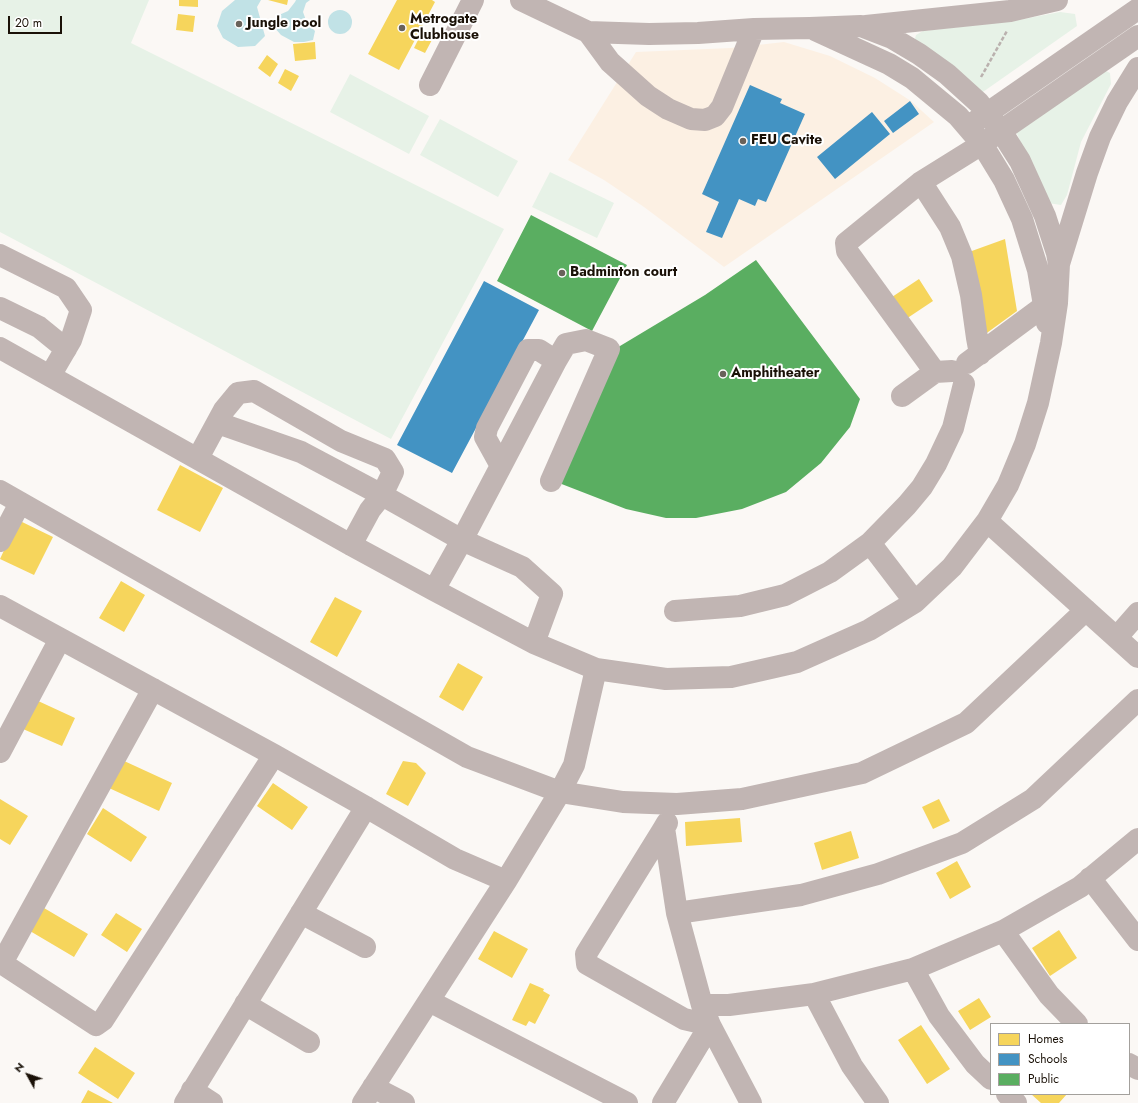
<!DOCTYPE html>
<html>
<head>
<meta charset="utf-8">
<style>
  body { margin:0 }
  #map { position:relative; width:1138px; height:1103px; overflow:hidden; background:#fbf8f5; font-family:Jost,sans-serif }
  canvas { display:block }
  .legend { position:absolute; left:990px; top:1023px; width:140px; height:72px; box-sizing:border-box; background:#fff; border:1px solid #a3a09c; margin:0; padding:5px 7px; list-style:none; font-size:12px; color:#1a1107 }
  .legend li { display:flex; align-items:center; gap:8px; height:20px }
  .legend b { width:20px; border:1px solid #a3a09c }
  .north { position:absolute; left:8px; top:1055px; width:40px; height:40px; -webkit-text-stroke:3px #fff; paint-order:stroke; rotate:310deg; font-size:11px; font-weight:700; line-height:16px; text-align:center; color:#1a1107 }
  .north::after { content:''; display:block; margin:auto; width:14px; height:18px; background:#1a1107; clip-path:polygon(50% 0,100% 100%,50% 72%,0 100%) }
  .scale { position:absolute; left:8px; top:16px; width:54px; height:18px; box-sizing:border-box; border:2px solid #1a1107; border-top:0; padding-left:5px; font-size:12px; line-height:14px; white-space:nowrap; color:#1a1107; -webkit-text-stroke:3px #fff; paint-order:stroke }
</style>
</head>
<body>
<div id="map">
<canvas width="1138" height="1103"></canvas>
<ul class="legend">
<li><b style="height:11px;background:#f6d55c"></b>Homes</li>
<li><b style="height:11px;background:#4393c3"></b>Schools</li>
<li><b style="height:11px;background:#5aae61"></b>Public</li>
</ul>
<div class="north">N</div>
<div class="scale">20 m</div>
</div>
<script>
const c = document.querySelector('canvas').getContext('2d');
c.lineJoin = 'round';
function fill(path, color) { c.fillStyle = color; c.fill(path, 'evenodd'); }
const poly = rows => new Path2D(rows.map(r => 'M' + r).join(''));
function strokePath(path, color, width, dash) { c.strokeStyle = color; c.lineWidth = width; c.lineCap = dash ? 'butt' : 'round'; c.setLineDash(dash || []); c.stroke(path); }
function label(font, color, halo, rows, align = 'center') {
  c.font = font + ' Jost,sans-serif'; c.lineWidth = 4; c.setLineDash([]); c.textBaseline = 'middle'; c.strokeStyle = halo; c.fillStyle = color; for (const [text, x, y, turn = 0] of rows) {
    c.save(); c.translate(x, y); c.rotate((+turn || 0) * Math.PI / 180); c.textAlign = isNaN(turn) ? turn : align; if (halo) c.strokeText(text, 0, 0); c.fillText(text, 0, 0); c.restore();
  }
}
fill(poly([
  [784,42,830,56,875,78,911,101,934,122,724,267,644,207,604,180,568,160,636,52,731,48]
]), '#fcf0e3');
fill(poly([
  [0,0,149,0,131,43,504,229,391,439,0,232],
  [1060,12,1075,14,1077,26,980,94,914,42,916,35,923,31,1013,21],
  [1100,68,1110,73,1111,84,1081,142,1067,195,1061,205,1048,203,1038,186,1014,126],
  [350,74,429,116,409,154,330,112],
  [440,119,518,161,498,197,420,155],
  [550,172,614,203,597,238,532,207]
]), '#e7f2e7');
fill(poly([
  [235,0,261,0,257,7,265,36,255,46,238,47,223,38,217,26,222,11],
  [296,0,310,0,306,3,303,12,307,23,315,31,313,40,304,42,294,42,281,35,274,27,274,20,279,15,288,11,295,2],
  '328 22a12 12 0 1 1 24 0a12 12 0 1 1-24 0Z'
]), '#c1e2e6');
fill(poly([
  [179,0,198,0,198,7,179,6],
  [268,0,288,0,287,5],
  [397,0,432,0,435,2,399,70,368,54],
  [178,14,195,16,193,32,176,30],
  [423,30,434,36,425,53,414,48],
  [315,42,316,59,295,61,293,44],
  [267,55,278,64,270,77,258,68],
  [285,69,299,76,291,91,278,83],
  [1005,239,1017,311,984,335,969,252],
  [919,279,933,301,906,319,892,297],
  [180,465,223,488,200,532,157,510],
  [18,520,53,537,34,575,0,559],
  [121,581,145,595,124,632,99,618],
  [335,597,362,611,337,657,310,642],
  [458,663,483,677,463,711,439,697],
  [36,700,75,718,62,746,23,729],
  [122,760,172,783,159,811,109,788],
  [403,761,416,763,426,773,408,806,386,794],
  [273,783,308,807,292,830,257,806],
  [0,799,28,816,10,845,0,839],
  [939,799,950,821,933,829,922,807],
  [103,808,147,837,131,862,87,834],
  [740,818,742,842,686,846,685,822],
  [851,831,859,858,822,870,814,843],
  [957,861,971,887,950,899,936,873],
  [44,908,88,934,74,957,30,931],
  [116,913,142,929,127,952,101,935],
  [1059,930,1077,958,1050,976,1032,948],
  [494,931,528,949,512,978,478,959],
  [530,983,544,989,543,991,550,995,535,1024,529,1021,526,1026,512,1020],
  [979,998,991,1017,970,1030,958,1011],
  [921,1025,950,1069,927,1084,898,1040],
  [95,1047,135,1073,118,1099,78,1073],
  [88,1090,113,1103,81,1103],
  [1031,1094,1067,1094,1059,1103,1041,1103]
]), '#f6d55c');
fill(poly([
  [750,85,782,99,780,103,805,114,766,202,758,199,755,206,739,199,722,238,706,232,719,202,702,194],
  [910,101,919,114,893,133,884,121],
  [872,112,890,134,835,179,817,157],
  [484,281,539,310,452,473,397,445]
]), '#4393c3');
fill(poly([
  [531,215,627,265,592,331,497,281],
  [756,260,860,399,850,427,821,463,786,492,742,509,696,518,666,518,626,509,559,483,615,349,705,295]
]), '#5aae61');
strokePath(poly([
  [981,77,1007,31]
]), '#bab1ae', 2.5, [4, 2]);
strokePath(poly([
  [866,26,1010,11,1057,0],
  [815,30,889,64,912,78,958,116,982,144,1004,180,1022,219,1038,270,1047,323],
  [588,32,610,62,648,96,668,109,691,119,705,120,715,116,722,107,754,29],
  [430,85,473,0],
  [976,121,1138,9],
  [921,182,950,227,962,256,971,295,977,338,980,354],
  [0,255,66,288,81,310,71,340,50,376],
  [1059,264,1087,173,1100,137,1117,102,1138,68],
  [0,308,39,327,66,349],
  [0,348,351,545,434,590,534,643,596,669,666,679,731,677,797,662,869,630,915,602,952,567,987,521,1008,485,1025,444,1038,403,1051,343,1057,303,1059,264,1057,253,1045,216,1020,161,1001,131,979,103,947,74,919,54,892,38,861,26,810,28,754,29,698,33,649,34,588,32,521,0],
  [967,363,1044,306,1056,303],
  [952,371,935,372,847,251,846,243,921,182,982,144,1138,36],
  [902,396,935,372],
  [218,423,301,452,382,495,462,540,522,567,552,594,534,643],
  [198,458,224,410,238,393,254,391,341,441,385,459,393,472,382,495,370,510,351,545],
  [551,481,609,349,586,340,566,344,556,361],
  [0,491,467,757,560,792,623,802,677,804,742,799,862,773,966,723,1086,610],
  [987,521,1138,657],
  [0,541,20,503],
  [870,543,915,602],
  [434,590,462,540,501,466,556,361,539,350,528,350,487,428,485,437,501,466],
  [0,606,274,755,366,807,455,859,506,881],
  [675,611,740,606,785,595,830,572,870,543,907,505,922,487,936,464,953,428,964,384],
  [1117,637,1138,613],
  [0,752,60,639],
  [667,823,664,828,677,913,702,1005,710,1025,751,1103],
  [1090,878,1138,940],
  [301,913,365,947],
  [677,913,801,895,878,874,962,843,1033,799,1138,700],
  [1003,931,1049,995,1077,1024],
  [0,962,96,1025,103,1020,274,755],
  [2,963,153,689],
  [913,969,939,1016,975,1064,991,1079],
  [814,994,852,1066,878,1103],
  [429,1001,627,1103],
  [245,1004,309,1042],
  [702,1005,729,1005,814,994,913,969,1003,931,1080,887,1138,839],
  [1129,1064,1138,1069],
  [373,1087,404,1103],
  [192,1090,212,1103],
  [1007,1094,1016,1103],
  [185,1103,366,807],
  [363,1103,506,881,560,792,574,765,596,669],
  [663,1103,710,1025,684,1019,587,964,586,954,664,828]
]), '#c1b5b3', 22);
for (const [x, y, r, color] of [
  [239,24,4,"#69625a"],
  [402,28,4,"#69625a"],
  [743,141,4,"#69625a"],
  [562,273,4,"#69625a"],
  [723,374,4,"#69625a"]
]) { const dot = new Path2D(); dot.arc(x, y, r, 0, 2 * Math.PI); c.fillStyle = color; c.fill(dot); strokePath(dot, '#fff', 1.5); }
label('bold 14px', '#1a1107', '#fff', [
  ["Metrogate",410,20],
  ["Clubhouse",410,36],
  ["Jungle pool",247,24],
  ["FEU Cavite",751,141],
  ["Badminton court",570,273],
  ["Amphitheater",731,374]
], 'left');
</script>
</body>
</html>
